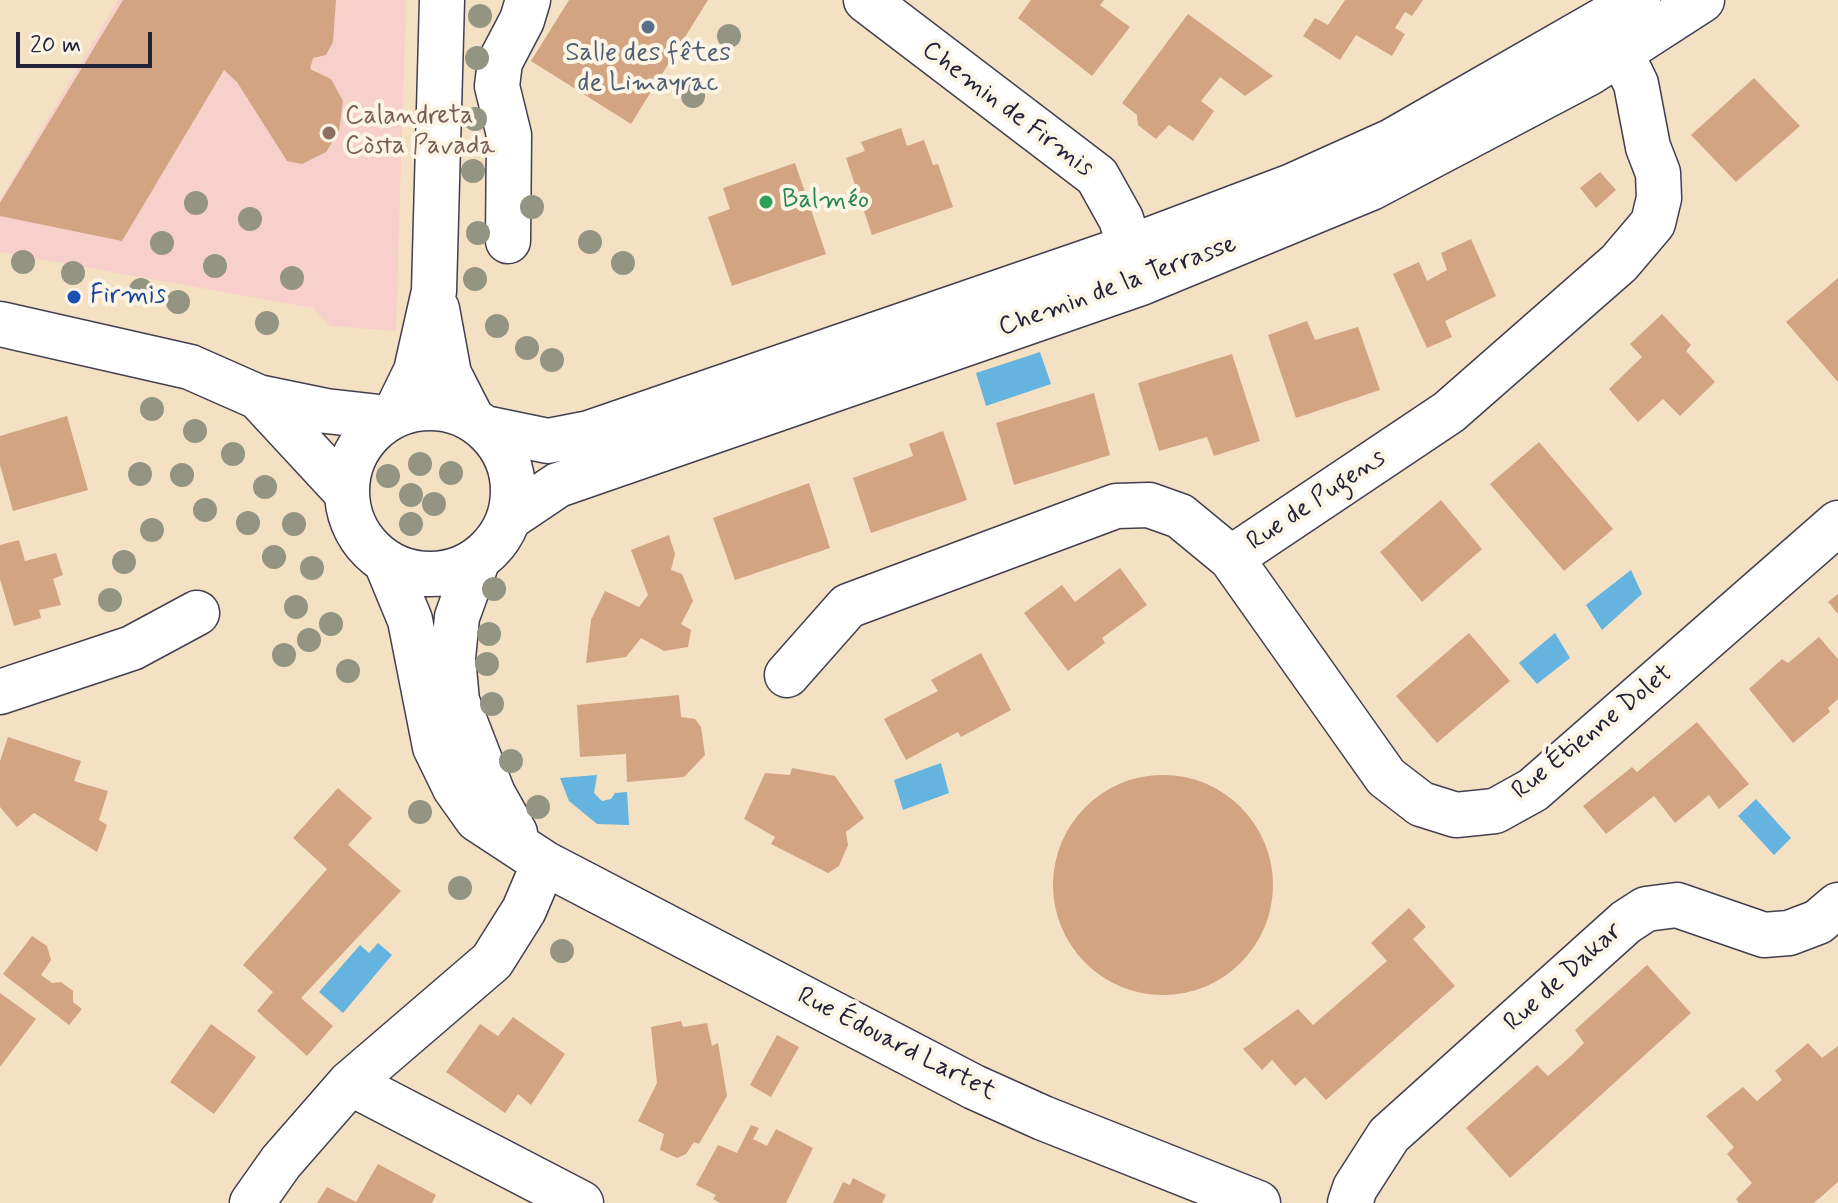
<!DOCTYPE html>
<html>
<head>
<meta charset="utf-8">
<style>
  body { margin:0 }
  #map { position:relative; width:1838px; height:1203px; overflow:hidden; background:#f4e1c4; font-family:Mynerve,sans-serif }
  canvas { display:block }
  .scale { position:absolute; left:16px; top:32px; width:136px; height:36px; box-sizing:border-box; border:4px solid #22223b; border-top:0; padding-left:10px; font-size:24px; line-height:28px; white-space:nowrap; color:#22223b; -webkit-text-stroke:6px #fcf5e5; paint-order:stroke }
</style>
</head>
<body>
<div id="map">
<canvas width="1838" height="1203"></canvas>
<div class="scale">20 m</div>
</div>
<script>
const c = document.querySelector('canvas').getContext('2d');
c.lineJoin = 'round';
function fill(path, color) { c.fillStyle = color; c.fill(path, 'evenodd'); }
const poly = rows => new Path2D(rows.map(r => 'M' + r).join(''));
function strokePath(path, color, width, dash) { c.strokeStyle = color; c.lineWidth = width; c.lineCap = dash ? 'butt' : 'round'; c.setLineDash(dash || []); c.stroke(path); }
function label(font, color, halo, rows, align = 'center') {
  c.font = font + ' Mynerve,sans-serif'; c.lineWidth = 8; c.setLineDash([]); c.textBaseline = 'middle'; c.strokeStyle = halo; c.fillStyle = color; for (const [text, x, y, turn = 0] of rows) {
    c.save(); c.translate(x, y); c.rotate((+turn || 0) * Math.PI / 180); c.textAlign = isNaN(turn) ? turn : align; if (halo) c.strokeText(text, 0, 0); c.fillText(text, 0, 0); c.restore();
  }
}
fill(poly([
  [118,0,406,0,396,331,330,326,313,308,0,252,0,200]
]), '#f7d0cb');
fill(poly([
  [1040,352,1051,384,986,406,976,373],
  [1631,570,1642,594,1602,630,1586,605],
  [1555,633,1570,658,1537,684,1519,663],
  [941,763,949,793,903,810,894,780],
  [597,775,594,793,602,801,611,799,615,793,627,792,629,825,597,824,569,801,560,778],
  [1756,799,1791,838,1774,855,1738,816],
  [378,943,392,955,343,1013,319,992,360,945,369,953]
]), '#64b4df');
fill(poly([
  [123,0,336,0,333,42,326,55,313,58,310,69,331,79,343,101,339,131,326,152,302,164,287,161,237,82,224,70,122,241,0,216,0,203],
  [569,0,708,0,631,124,531,61],
  [1031,0,1104,0,1100,5,1130,27,1092,76,1018,18],
  [1345,0,1423,0,1412,16,1405,12,1395,28,1405,34,1392,56,1356,35,1340,60,1303,36,1315,18,1328,25],
  [1188,14,1273,76,1245,96,1220,77,1201,101,1214,111,1193,141,1169,125,1156,139,1138,125,1137,115,1122,103],
  [1754,78,1800,126,1736,182,1691,135],
  [901,128,907,146,924,140,933,165,938,164,953,207,872,235,846,158,865,151,861,142],
  [795,163,826,254,732,286,708,217,730,209,723,188],
  [1600,172,1616,190,1596,208,1580,188],
  [1471,239,1496,296,1445,321,1452,337,1427,348,1393,274,1419,262,1427,281,1447,270,1441,253],
  [1838,278,1838,382,1786,322],
  [1662,314,1691,345,1686,351,1715,382,1680,416,1663,399,1638,422,1609,389,1642,357,1630,344],
  [1307,321,1315,340,1358,327,1380,390,1296,418,1268,335],
  [1232,354,1260,441,1214,456,1207,437,1159,451,1138,383],
  [1094,393,1110,455,1014,485,996,423],
  [67,416,88,490,13,511,0,465,0,436],
  [943,431,967,500,871,533,853,478,913,456,909,444],
  [1539,442,1613,529,1564,571,1490,484],
  [809,483,830,548,735,580,713,518],
  [1441,500,1482,549,1422,602,1380,552],
  [669,535,675,554,671,570,682,574,693,601,681,624,691,630,688,647,664,651,641,638,626,657,586,663,591,620,605,591,639,607,648,595,631,550],
  [19,540,25,561,56,553,63,575,53,579,61,605,39,610,41,618,14,626,0,579,0,545],
  [1120,568,1147,605,1102,638,1105,643,1068,671,1024,613,1062,585,1075,602],
  [1838,594,1838,614,1828,602],
  [1469,633,1510,681,1437,743,1396,696],
  [1819,637,1838,659,1838,699,1828,708,1830,712,1793,743,1749,689,1782,659,1788,663],
  [981,653,1011,710,961,737,958,732,906,760,884,719,938,691,931,680],
  [679,695,681,717,695,719,701,727,705,755,684,777,627,782,626,754,580,757,577,705],
  [1697,722,1749,784,1719,809,1709,795,1675,823,1654,796,1606,834,1583,806,1632,767,1637,772],
  [8,737,81,761,74,781,108,791,99,820,107,825,97,852,34,813,17,827,0,807,0,761],
  [792,768,835,776,864,818,846,832,848,845,839,866,828,873,771,844,775,837,744,819,765,773,790,775],
  '1053 885a110 110 0 1 1 220 0a110 110 0 1 1-220 0Z',
  [338,788,372,818,348,845,401,891,301,998,333,1026,307,1056,257,1011,273,992,243,965,327,869,293,838],
  [1409,908,1426,927,1413,939,1455,986,1326,1100,1305,1077,1295,1086,1272,1060,1262,1070,1243,1049,1298,1009,1313,1025,1387,961,1371,943],
  [32,936,47,946,51,960,41,975,52,983,61,982,73,991,73,1002,82,1009,69,1025,3,974],
  [1647,965,1691,1013,1510,1178,1466,1128,1537,1065,1548,1076,1570,1057,1584,1043,1575,1030],
  [0,993,36,1019,0,1067],
  [513,1017,565,1054,531,1105,518,1094,505,1113,446,1072,480,1024,498,1036],
  [681,1021,683,1027,707,1023,712,1046,718,1043,727,1096,699,1144,694,1142,686,1154,677,1158,660,1150,664,1134,638,1121,657,1083,651,1027],
  [211,1024,256,1057,214,1114,170,1082],
  [777,1035,799,1047,771,1097,750,1085],
  [1808,1043,1822,1058,1838,1046,1838,1182,1814,1203,1739,1203,1736,1199,1752,1183,1727,1154,1734,1147,1706,1116,1743,1087,1757,1101,1782,1080,1775,1071],
  [751,1125,759,1128,753,1139,767,1146,776,1129,813,1148,786,1203,720,1203,713,1199,716,1195,696,1185,718,1145,737,1153],
  [378,1164,436,1195,432,1203,317,1203,327,1187,356,1202],
  [853,1178,886,1195,882,1203,833,1203,843,1182,850,1185]
]), '#d2a482');
const minor = poly([
  [866,0,1097,176,1121,219,1139,277],
  [508,241,509,135,497,86,500,62,522,20,528,0],
  [437,309,449,374,472,419],
  [0,324,190,367,258,397,326,411,388,418],
  [258,397,346,492],
  '347 491a83 83 0 1 1 166 0a83 83 0 1 1-166 0Z',
  [395,414,416,371,434,291,442,0],
  [485,428,548,441,589,433,1130,247,1292,186,1392,141,1638,0],
  [509,518,558,485,1141,283,1371,188,1589,73,1702,0],
  [1231,558,1386,777,1421,804,1456,815,1495,811,1533,790,1838,523],
  [478,559,457,617,453,658,457,701,493,794,515,833],
  [386,562,410,620,435,747,455,788,477,819,544,863,974,1087,1043,1118,1258,1203],
  [787,675,848,606,1116,506,1149,505,1180,516,1231,558,1449,412,1619,263,1653,223,1659,198,1658,173,1648,147,1636,84,1621,53,1584,34],
  [0,692,132,648,197,613],
  [350,1083,581,1203],
  [252,1203,281,1162,350,1083,492,961,524,910,544,863],
  [1350,1203,1355,1188,1389,1135,1626,922,1646,909,1677,905,1764,935,1789,933,1818,922,1838,905]
]);
strokePath(minor, '#423f50', 47);
strokePath(minor, '#fff', 44);
c.fillStyle = '#949483';
for (const [x, y] of [
  [480,16],
  [729,36],
  [477,58],
  [693,96],
  [475,119],
  [473,171],
  [196,203],
  [532,207],
  [250,219],
  [478,233],
  [590,242],
  [162,243],
  [23,262],
  [623,263],
  [215,266],
  [73,273],
  [292,278],
  [475,279],
  [141,290],
  [178,302],
  [267,323],
  [497,326],
  [527,348],
  [552,360],
  [152,409],
  [195,431],
  [233,454],
  [420,464],
  [451,473],
  [140,474],
  [182,475],
  [388,476],
  [265,487],
  [411,495],
  [434,504],
  [205,510],
  [248,523],
  [294,524],
  [411,524],
  [152,530],
  [274,557],
  [124,562],
  [312,568],
  [494,589],
  [110,600],
  [296,607],
  [331,624],
  [489,634],
  [309,640],
  [284,655],
  [487,664],
  [348,671],
  [492,704],
  [511,761],
  [538,807],
  [420,812],
  [460,888],
  [562,951]
]) { c.beginPath(); c.arc(x, y, 12, 0, 2 * Math.PI); c.fill(); }
for (const [x, y, r, color] of [
  [648,27,8,"#5c6f8a"],
  [329,133,8,"#8d6e63"],
  [766,202,8,"#2e9e5b"],
  [74,297,8,"#1a4fb4"]
]) { const dot = new Path2D(); dot.arc(x, y, r, 0, 2 * Math.PI); c.fillStyle = color; c.fill(dot); strokePath(dot, '#fcf5e5', 3); }
label('26px', '#4e5e75', '#fcf5e5', [
  ["Salle des fêtes",648,55],
  ["de Limayrac",648,85]
]);
label('26px', '#22223b', '#fcf5e5', [
  ["Chemin de Firmis",1007,110,37],
  ["Chemin de la Terrasse",1118,287,-20],
  ["Rue de Pugens",1317,501,-34],
  ["Rue Étienne Dolet",1593,733,-39],
  ["Rue de Dakar",1564,978,-42],
  ["Rue Édouard Lartet",896,1045,27]
]);
label('26px', '#785e54', '#fcf5e5', [
  ["Calandreta",345,118],
  ["Còsta Pavada",345,148]
], 'left');
label('26px', '#27864d', '#fcf5e5', [
  ["Balméo",782,202]
], 'left');
label('26px', '#164399', '#fcf5e5', [
  ["Firmis",90,297]
], 'left');
</script>
</body>
</html>
